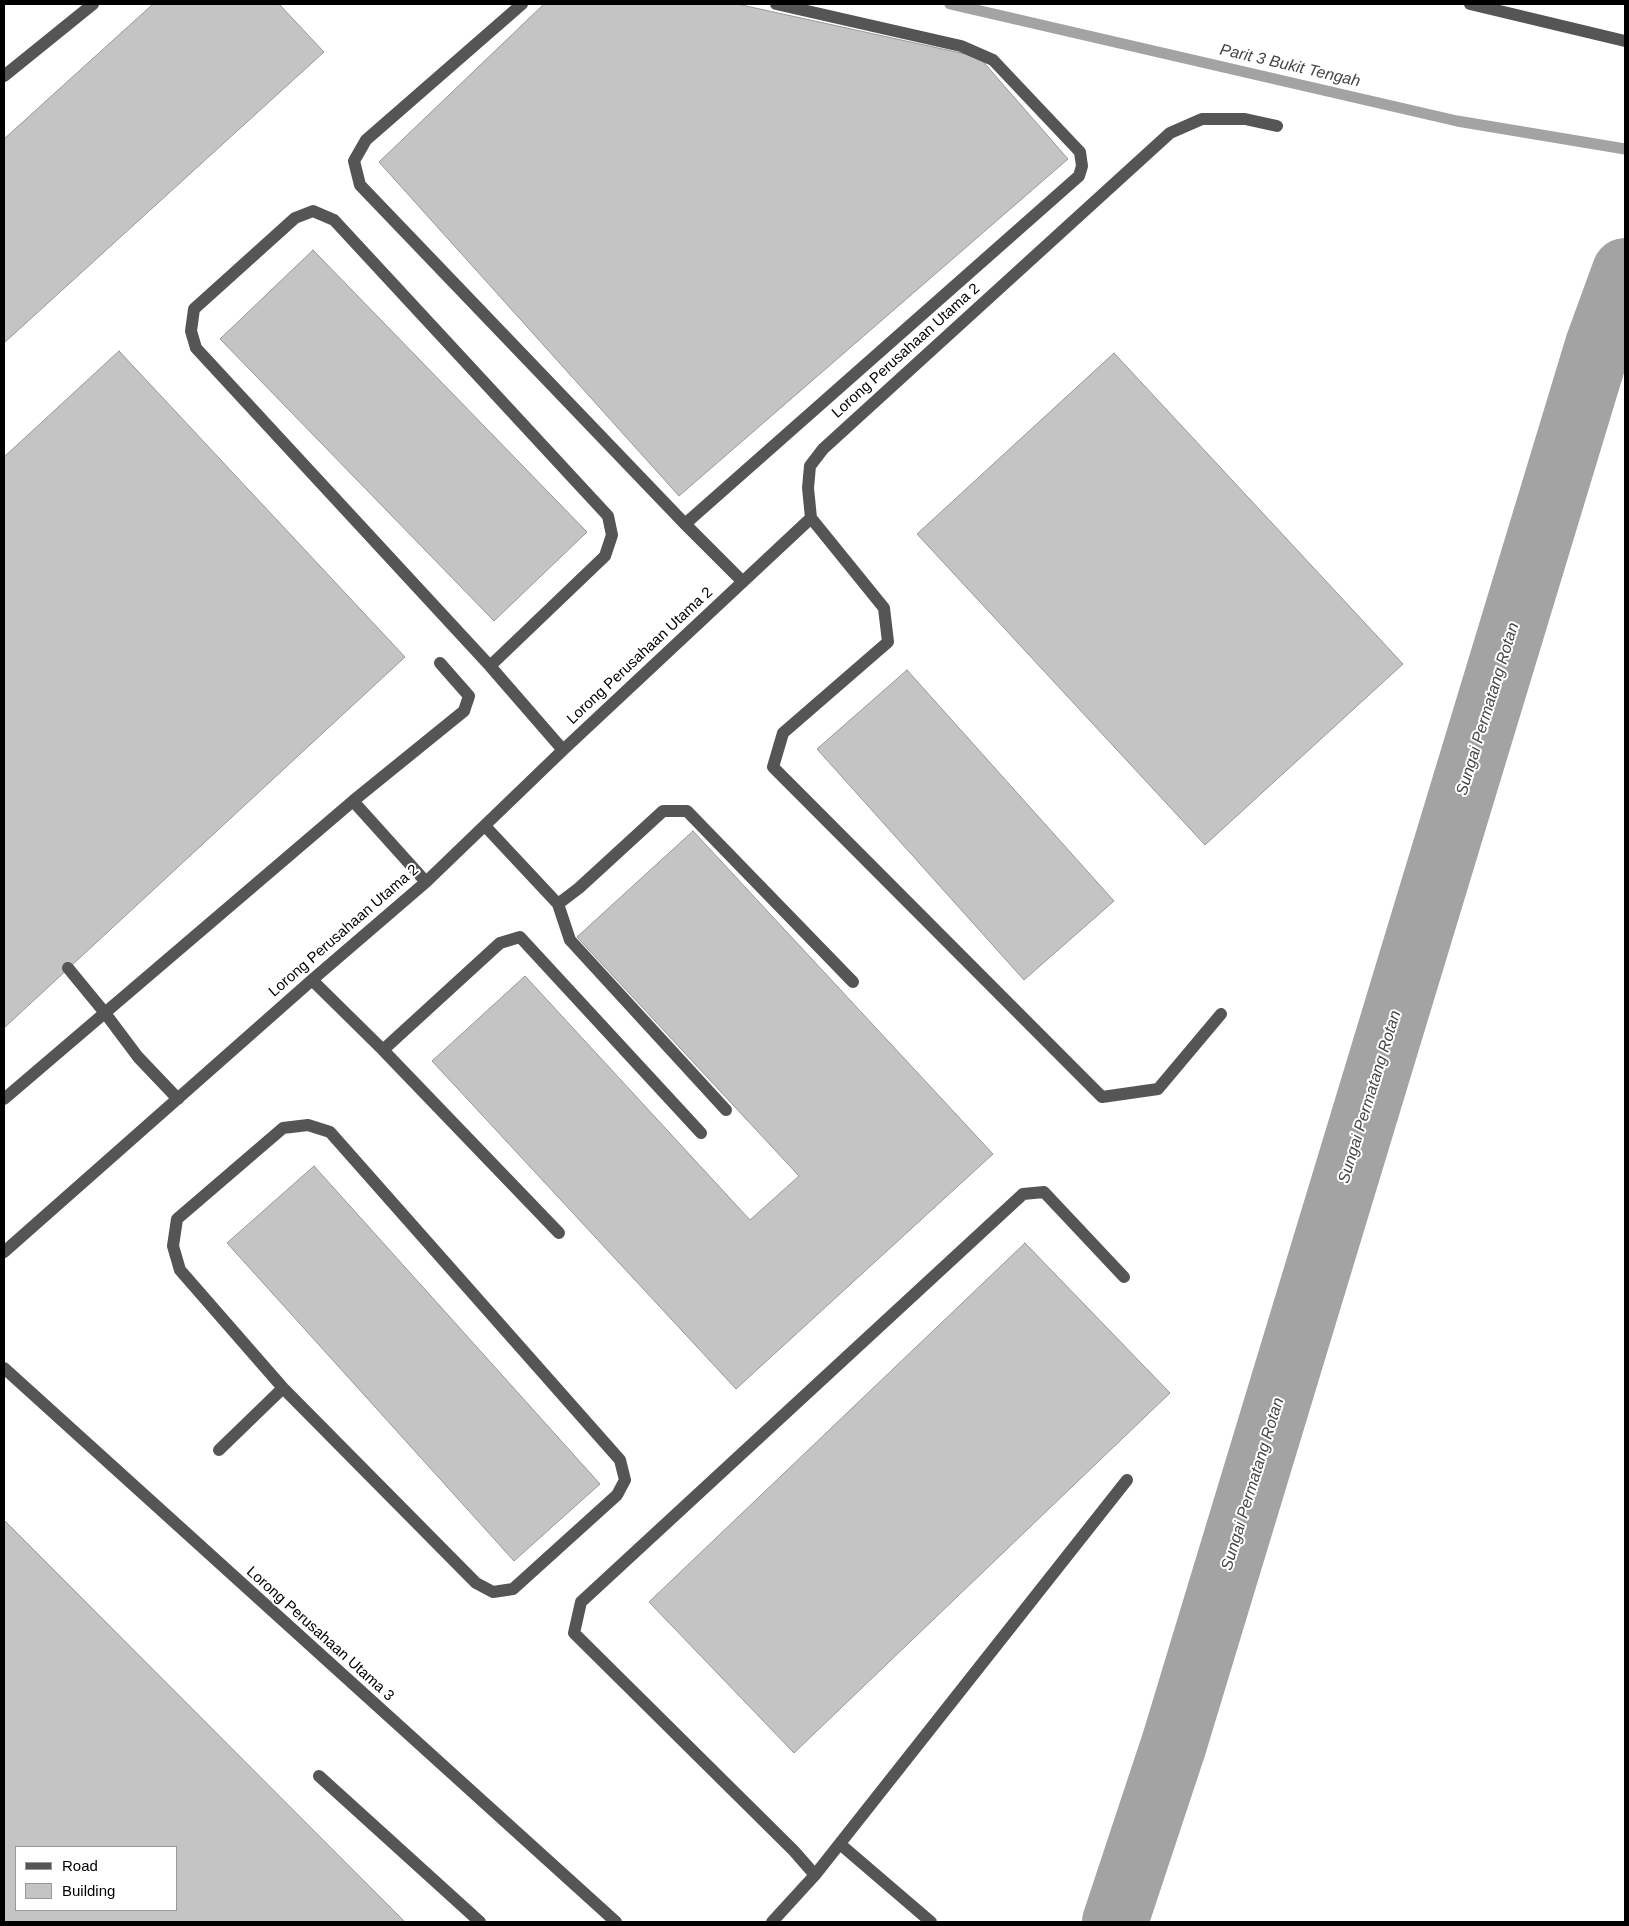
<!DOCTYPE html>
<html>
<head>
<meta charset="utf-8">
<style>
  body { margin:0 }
  #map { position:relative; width:1629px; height:1926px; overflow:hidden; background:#fff; font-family:Arial,sans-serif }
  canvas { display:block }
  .frame { position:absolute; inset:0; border:5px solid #000; pointer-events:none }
  .legend { position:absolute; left:15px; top:1846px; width:162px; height:65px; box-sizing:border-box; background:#fff; border:1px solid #999; margin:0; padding:6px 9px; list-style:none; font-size:15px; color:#000 }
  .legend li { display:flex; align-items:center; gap:10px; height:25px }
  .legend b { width:25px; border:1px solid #999 }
</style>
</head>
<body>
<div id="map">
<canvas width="1629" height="1926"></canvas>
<div class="frame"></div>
<ul class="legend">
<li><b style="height:6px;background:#555"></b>Road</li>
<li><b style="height:14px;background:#c4c4c4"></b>Building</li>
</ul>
</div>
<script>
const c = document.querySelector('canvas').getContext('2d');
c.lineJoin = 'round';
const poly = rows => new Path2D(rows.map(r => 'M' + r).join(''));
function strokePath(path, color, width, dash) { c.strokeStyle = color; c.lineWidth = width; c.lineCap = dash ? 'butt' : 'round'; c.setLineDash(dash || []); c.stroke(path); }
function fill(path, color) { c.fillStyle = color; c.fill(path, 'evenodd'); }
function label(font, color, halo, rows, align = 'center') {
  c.font = font + ' Arial,sans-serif'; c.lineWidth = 4; c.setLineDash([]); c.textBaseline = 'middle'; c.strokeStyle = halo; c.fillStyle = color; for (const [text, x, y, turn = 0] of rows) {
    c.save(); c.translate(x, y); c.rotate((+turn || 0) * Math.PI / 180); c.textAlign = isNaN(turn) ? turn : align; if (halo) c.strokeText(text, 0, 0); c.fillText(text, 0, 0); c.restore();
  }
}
strokePath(poly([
  [950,4,1457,121,1625,149]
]), '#a3a3a3', 11);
strokePath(poly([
  [1115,1922,1174,1744,1598,345,1625,271]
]), '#a3a3a3', 66);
const building = poly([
  [153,4,279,4,324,52,4,343,4,139,153,4],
  [544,4,737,4,979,57,1068,159,679,496,379,162,544,4],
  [313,250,587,532,494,621,220,339,313,250],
  [119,351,405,657,4,1028,4,457,119,351],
  [1114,353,1403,664,1205,845,917,534,1114,353],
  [907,670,1114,901,1024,980,817,749,907,670],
  [693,831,993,1154,736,1389,432,1061,525,976,750,1220,799,1176,577,937,693,831],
  [314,1166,600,1484,514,1561,227,1243,314,1166],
  [1025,1243,1170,1393,794,1753,649,1602,1025,1243],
  [4,1520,405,1922,4,1922,4,1520],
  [16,1847,176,1847,176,1910,16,1910,16,1847]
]);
fill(building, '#c4c4c4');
strokePath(building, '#999', 1);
strokePath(poly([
  [522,4,366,140,354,161,360,185,685,524,743,582],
  [1470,4,1625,41],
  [4,76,93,4],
  [811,518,884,608,888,642,783,733,773,767,1102,1097,1158,1089,1221,1014],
  [685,524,1079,176,1082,166,1080,152,993,60,961,46,776,4],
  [490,666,605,556,612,535,608,516,334,220,313,211,295,218,194,309,191,331,196,348,490,666,563,750],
  [353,801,426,882],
  [485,826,558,904,579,888,663,811,687,811,853,982],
  [558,904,570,940,726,1110],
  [68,968,105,1013,138,1057,178,1099],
  [312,980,383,1050,500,943,520,937,701,1133],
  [383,1050,559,1233],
  [4,1099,353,801,464,711,469,696,440,663],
  [308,1125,330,1132,620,1460,625,1480,617,1495,513,1589,493,1592,476,1583,283,1388,180,1270,173,1246,177,1219,283,1128,308,1125],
  [4,1252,312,980,426,882,563,750,811,518,808,488,810,466,823,449,1170,133,1202,119,1245,119,1277,126],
  [4,1368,616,1922],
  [219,1450,283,1388],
  [319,1776,480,1922],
  [840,1844,931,1922],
  [815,1875,1127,1480],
  [772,1922,815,1875,794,1851,574,1633,581,1602,1023,1194,1044,1192,1124,1277]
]), '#555', 12);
label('15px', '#000', '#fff', [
  ["Lorong Perusahaan Utama 2",906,351,-42],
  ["Lorong Perusahaan Utama 2",640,656,-43],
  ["Lorong Perusahaan Utama 2",344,931,-41],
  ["Lorong Perusahaan Utama 3",320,1634,42]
]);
label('italic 16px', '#444', '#fff', [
  ["Parit 3 Bukit Tengah",1290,66,13],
  ["Sungai Permatang Rotan",1488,709,-73],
  ["Sungai Permatang Rotan",1370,1097,-73],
  ["Sungai Permatang Rotan",1253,1484,-73]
]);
</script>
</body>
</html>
